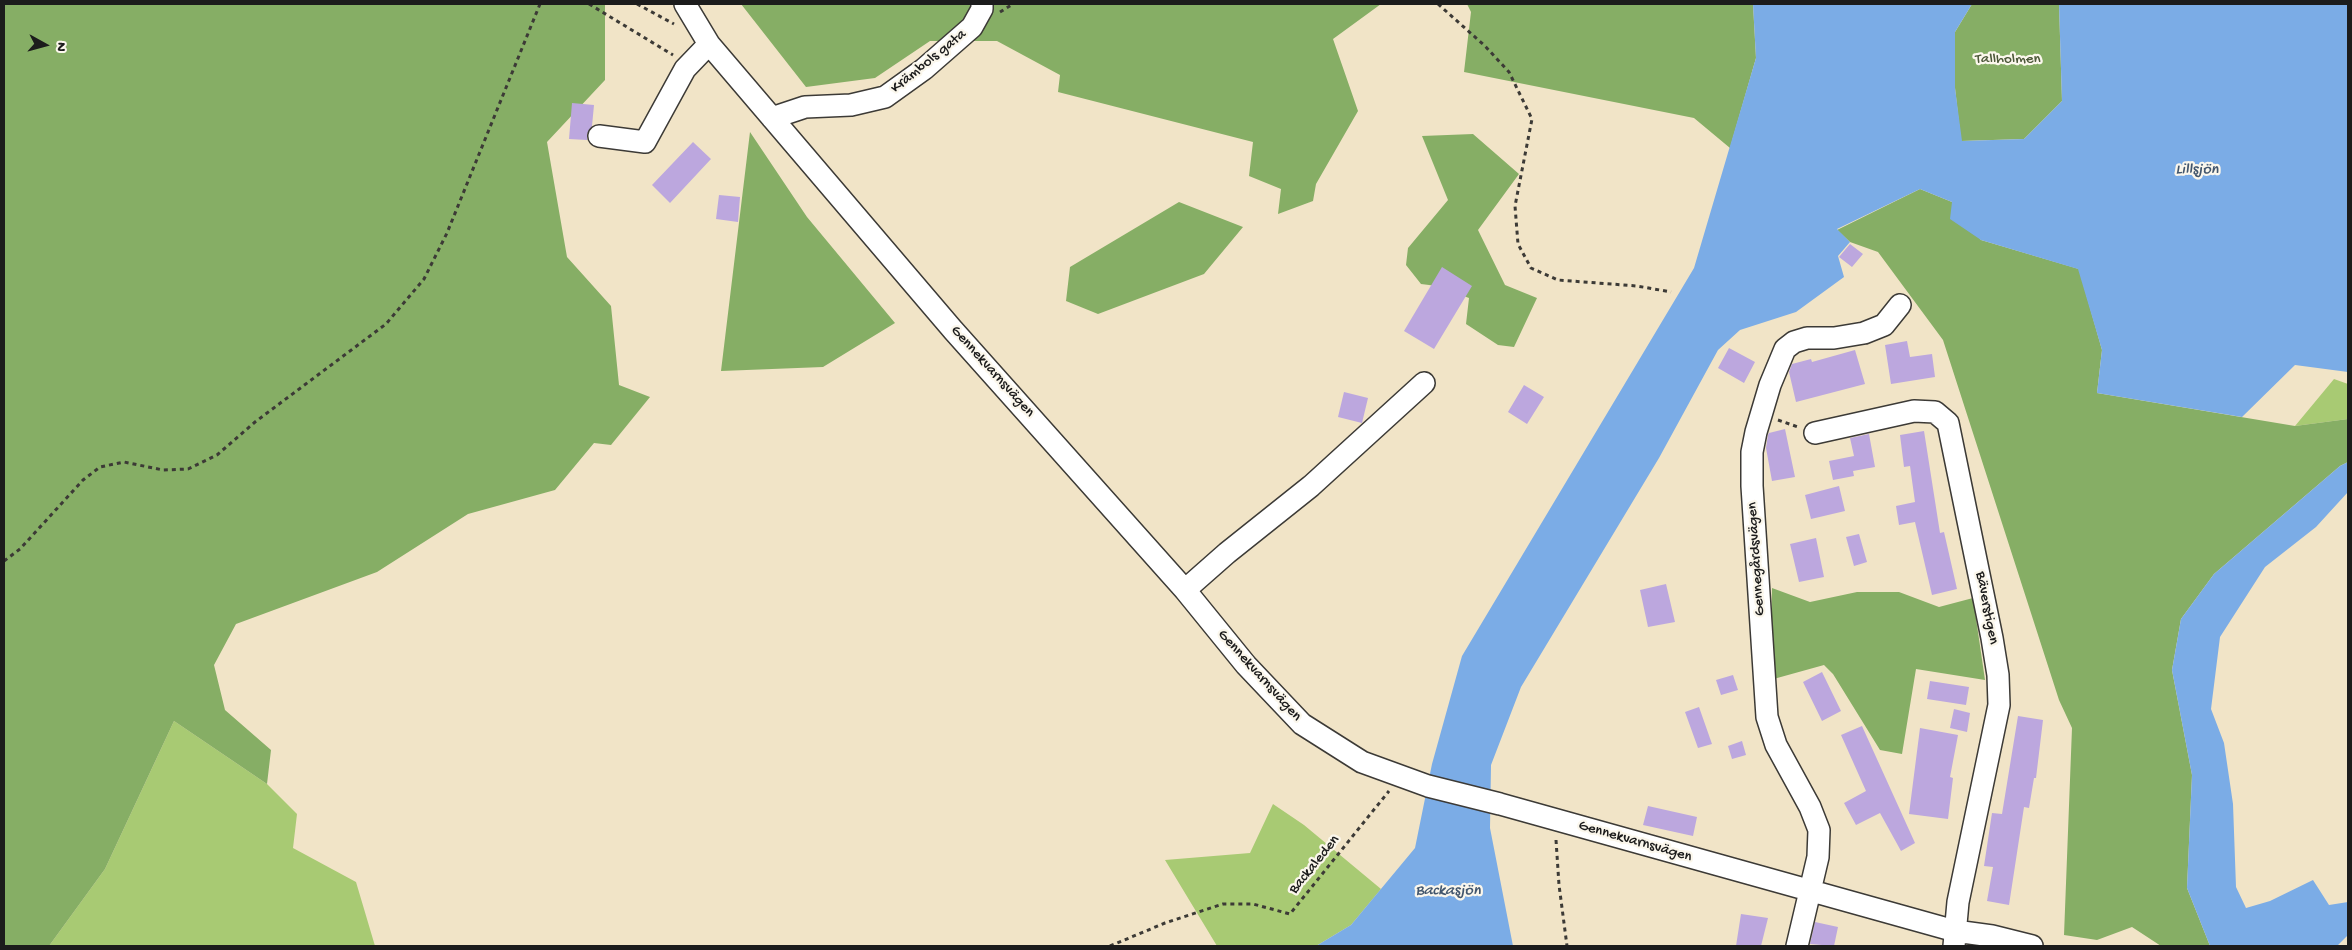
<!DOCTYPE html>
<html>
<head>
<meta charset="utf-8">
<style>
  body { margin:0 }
  #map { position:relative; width:2352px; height:950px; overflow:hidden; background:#f1e4c7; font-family:"Gochi Hand",sans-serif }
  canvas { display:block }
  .frame { position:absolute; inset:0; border:5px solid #1c1c1c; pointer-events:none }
  .north { position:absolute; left:20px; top:20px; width:50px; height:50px; -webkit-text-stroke:4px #fbf7ec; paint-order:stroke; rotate:97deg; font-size:14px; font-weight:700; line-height:20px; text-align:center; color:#1c1c1c }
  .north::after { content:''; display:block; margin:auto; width:18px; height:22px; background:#1c1c1c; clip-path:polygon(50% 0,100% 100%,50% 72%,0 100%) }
</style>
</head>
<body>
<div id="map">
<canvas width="2352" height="950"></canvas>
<div class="frame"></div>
<div class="north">N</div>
</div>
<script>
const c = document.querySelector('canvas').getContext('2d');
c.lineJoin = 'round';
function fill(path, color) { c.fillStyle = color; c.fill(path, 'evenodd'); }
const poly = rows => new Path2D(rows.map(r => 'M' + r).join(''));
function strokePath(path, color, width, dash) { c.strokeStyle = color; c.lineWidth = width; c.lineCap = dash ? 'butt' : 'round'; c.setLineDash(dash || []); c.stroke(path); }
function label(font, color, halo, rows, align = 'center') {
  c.font = font + ' "Gochi Hand",sans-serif'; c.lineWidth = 4.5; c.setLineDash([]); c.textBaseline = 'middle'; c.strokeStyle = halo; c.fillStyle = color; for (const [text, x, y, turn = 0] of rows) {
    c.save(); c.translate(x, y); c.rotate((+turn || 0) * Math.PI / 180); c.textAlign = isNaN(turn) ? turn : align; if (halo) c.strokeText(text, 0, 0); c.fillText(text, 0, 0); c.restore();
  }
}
fill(poly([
  [2334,379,2348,384,2348,419,2295,426],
  [174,721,267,784,297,814,293,848,356,882,375,946,49,946,105,869],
  [1273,804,1304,825,1381,889,1351,925,1316,946,1217,946,1165,860,1250,853]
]), '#a8ca73');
fill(poly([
  [4,4,605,4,605,80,547,142,567,257,611,306,619,385,650,397,611,445,594,443,555,490,468,514,377,572,236,624,214,665,225,710,271,750,267,784,174,721,105,869,49,946,4,946],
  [741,4,1381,4,1333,39,1358,111,1316,184,1313,201,1278,214,1281,189,1249,176,1253,142,1058,92,1060,75,997,41,930,41,875,78,806,87],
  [1467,4,1753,4,1756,58,1730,148,1694,118,1464,72,1471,12],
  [1972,4,2059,4,2062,101,2024,139,1961,141,1955,88,1955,32],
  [750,132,807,217,895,323,823,367,721,371],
  [1473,134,1519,174,1478,230,1505,285,1537,298,1514,347,1498,345,1466,324,1469,298,1437,286,1421,284,1406,265,1408,248,1448,200,1422,136],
  [1920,189,1952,202,1981,240,2079,269,2102,350,2097,393,2295,426,2348,419,2348,462,2340,466,2214,574,2181,619,2172,670,2192,775,2187,888,2210,946,2161,946,2132,927,2097,940,2064,935,2072,728,2059,700,1943,340,1878,252,1850,242,1837,230],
  [1179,202,1243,227,1204,274,1098,314,1066,301,1070,267],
  [1772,588,1810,602,1857,592,1899,592,1939,607,1973,598,1985,680,1916,669,1902,754,1880,750,1833,674,1824,665,1770,680]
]), '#86ae65');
fill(poly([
  [1753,4,1972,4,1955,32,1955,88,1962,141,2024,139,2062,101,2059,4,2348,4,2348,372,2295,365,2242,417,2097,393,2102,350,2078,269,1981,240,1950,219,1952,202,1920,189,1837,229,1850,242,1838,256,1844,277,1796,312,1740,330,1718,350,1659,458,1521,687,1491,765,1490,828,1513,946,1316,946,1351,925,1415,848,1432,764,1462,656,1694,268,1756,58],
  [2348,462,2348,492,2316,527,2265,567,2220,637,2211,709,2224,743,2233,804,2236,887,2246,908,2270,901,2313,880,2329,905,2348,902,2348,935,2337,946,2210,946,2187,888,2192,775,2172,670,2181,619,2214,574,2340,466]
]), '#7bace6');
fill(poly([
  [572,103,594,105,592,126,587,134,587,140,569,139],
  [693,142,711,159,670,203,652,185],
  [719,195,740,197,738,222,716,219],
  [1850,244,1863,254,1852,267,1839,257],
  [1442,267,1472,286,1434,349,1404,331],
  [1907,341,1910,357,1932,354,1935,377,1891,384,1885,345],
  [1729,348,1755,362,1744,383,1718,368],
  [1855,350,1865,384,1796,402,1789,372,1792,364,1811,359,1812,362],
  [1524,385,1544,397,1527,424,1508,412],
  [1344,392,1368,398,1362,423,1338,417],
  [1785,429,1795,477,1772,481,1766,448,1768,435,1769,433],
  [1924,431,1940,533,1944,532,1957,589,1932,595,1915,522,1899,525,1896,506,1915,502,1910,466,1904,467,1900,435],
  [1869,434,1875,467,1853,471,1854,476,1833,480,1829,461,1854,456,1850,438],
  [1839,486,1845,511,1811,519,1805,495],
  [1859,534,1867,562,1854,566,1846,537],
  [1816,538,1824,577,1799,582,1790,544],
  [1666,584,1675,622,1648,627,1640,590],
  [1822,672,1841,711,1822,721,1803,682],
  [1733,675,1738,690,1721,695,1716,680],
  [1930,681,1969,687,1966,705,1927,699],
  [1699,707,1712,744,1698,748,1685,712],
  [1954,709,1970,713,1967,732,1950,728],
  [2018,716,2043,720,2036,778,2034,778,2029,808,2024,807,2009,905,1987,901,1993,867,1984,866,1992,813,2002,814],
  [1862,726,1915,843,1901,851,1880,813,1856,825,1844,803,1866,791,1841,735],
  [1920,728,1958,735,1950,777,1953,778,1948,819,1909,814],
  [1742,741,1746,755,1732,759,1728,746],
  [1648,806,1697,817,1693,836,1643,825],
  [1741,914,1768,918,1761,946,1736,946],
  [1815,922,1838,927,1834,946,1810,944]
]), '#bca7de');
const minor = poly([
  [685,4,709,44,953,330,1185,590,1246,665,1302,724,1362,762,1428,786,1500,804,1955,931,1992,936,2032,946],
  [772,118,805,107,851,105,885,97,924,69,972,27,982,9,982,4],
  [599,136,645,142,685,69,709,44],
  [1815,433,1914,411,1935,412,1948,423,1992,638,1998,675,1999,705,1958,902,1954,946],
  [1185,590,1227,553,1311,486,1424,383],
  [1797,946,1818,857,1819,830,1810,807,1776,745,1767,717,1752,486,1752,452,1756,432,1770,385,1785,349,1794,342,1807,338,1834,338,1864,333,1884,325,1900,305]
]);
strokePath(minor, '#3c3a36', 24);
strokePath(poly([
  [589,4,673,55],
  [637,4,674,24],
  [1438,4,1485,46,1509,72,1532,119,1515,206,1518,244,1531,268,1558,280,1637,286,1671,292],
  [1000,12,1013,4],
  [1778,420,1798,427],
  [4,561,20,549,83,480,100,467,124,462,163,470,188,469,217,455,255,422,386,324,424,279,447,233,540,4],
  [1556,840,1559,885,1567,946],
  [1110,946,1165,923,1223,904,1253,904,1290,914,1389,791]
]), '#3c3a36', 3, [4, 4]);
strokePath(minor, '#fff', 21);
label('15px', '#4d593a', '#fbf7ec', [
  ["Tallholmen",2008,60]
]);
label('15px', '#1c1c1c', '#fbf7ec', [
  ["Krämbols gata",929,62,-39],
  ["Gennekvarnsvägen",992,372,48],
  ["Gennegårdsvägen",1757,559,-94],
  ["Bäverstigen",1986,608,79],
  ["Gennekvarnsvägen",1259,676,48],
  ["Gennekvarnsvägen",1635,842,16],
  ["Backaleden",1315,865,-51]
]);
label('italic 16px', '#42566d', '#fbf7ec', [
  ["Lillsjön",2197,171],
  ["Backasjön",1448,892]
]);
</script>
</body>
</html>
